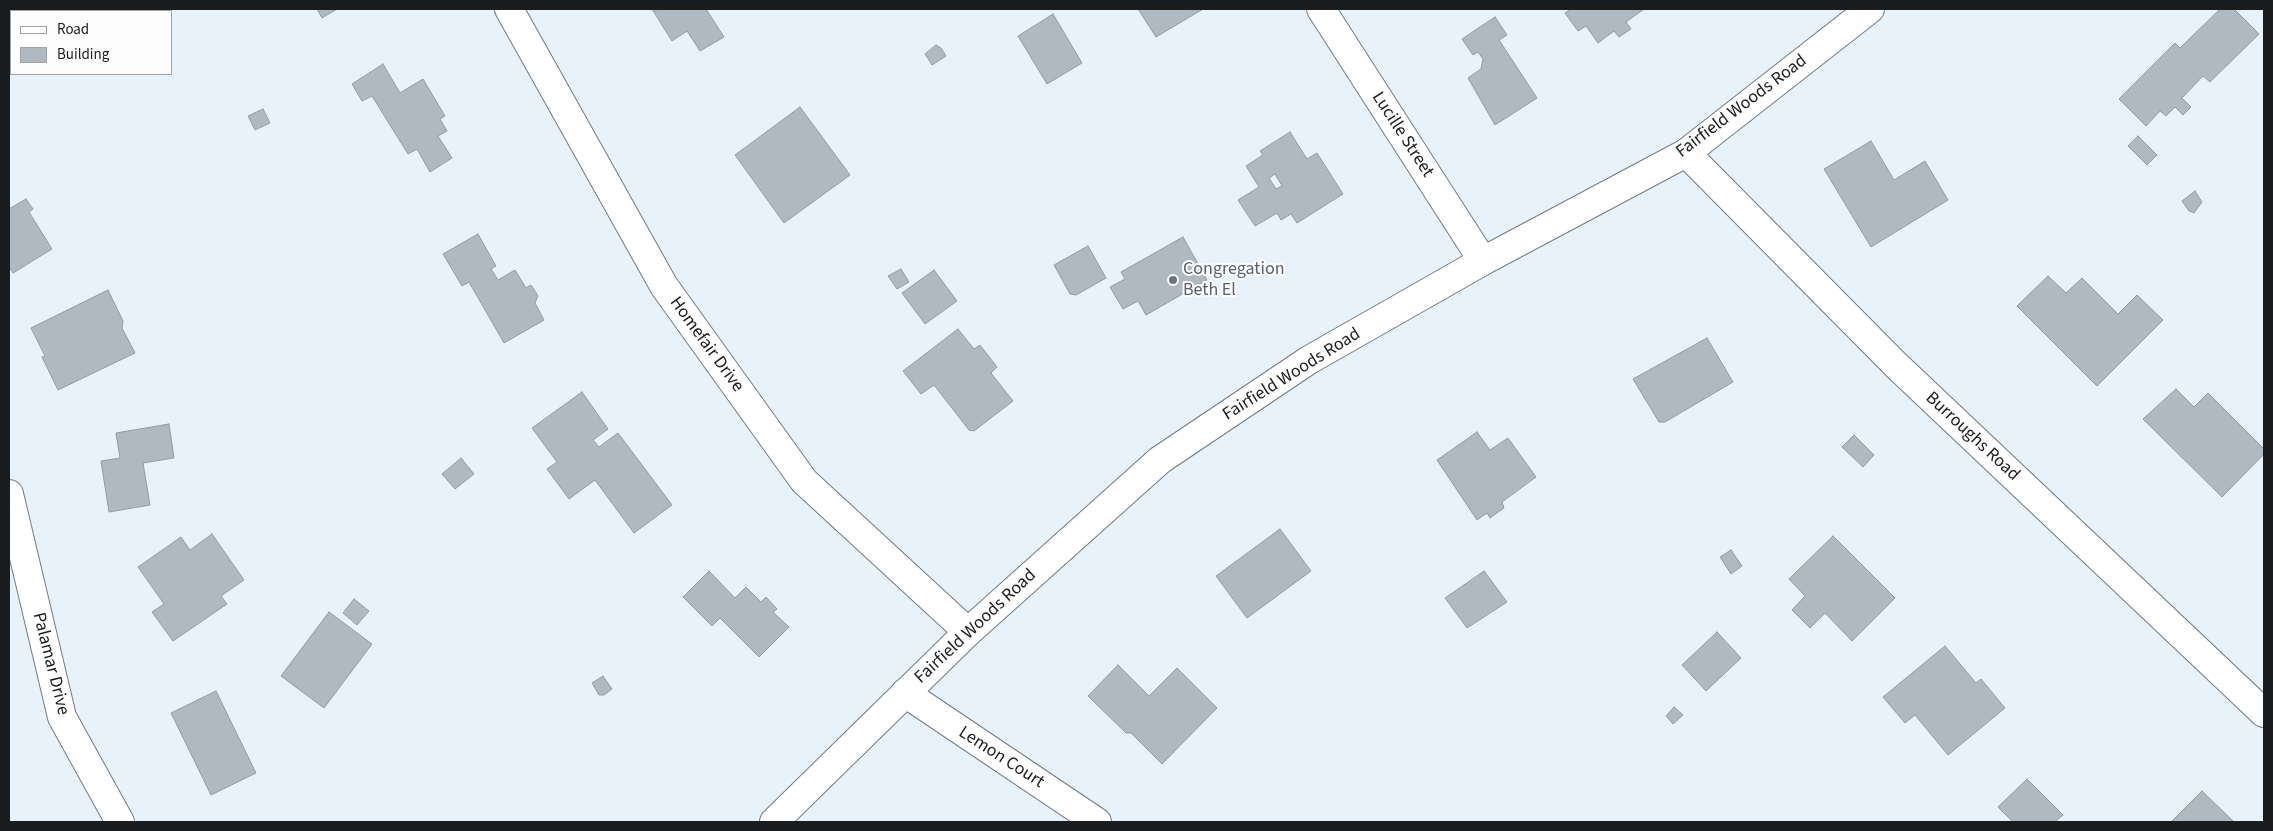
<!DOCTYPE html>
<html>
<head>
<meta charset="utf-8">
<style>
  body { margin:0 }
  #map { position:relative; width:2273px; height:831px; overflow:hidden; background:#e7f2fa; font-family:"Source Sans 3",sans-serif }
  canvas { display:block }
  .frame { position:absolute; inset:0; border:10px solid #191d1f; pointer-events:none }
  .legend { position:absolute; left:10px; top:10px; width:162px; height:65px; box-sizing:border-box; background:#fdfdfd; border:1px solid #a2a3a4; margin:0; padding:6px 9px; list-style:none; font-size:15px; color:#191d1f }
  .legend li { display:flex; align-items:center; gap:10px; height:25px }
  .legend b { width:25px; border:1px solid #a2a3a4 }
</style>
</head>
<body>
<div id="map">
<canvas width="2273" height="831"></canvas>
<div class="frame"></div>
<ul class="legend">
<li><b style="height:6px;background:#fff"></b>Road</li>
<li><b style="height:14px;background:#afb9c1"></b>Building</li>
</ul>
</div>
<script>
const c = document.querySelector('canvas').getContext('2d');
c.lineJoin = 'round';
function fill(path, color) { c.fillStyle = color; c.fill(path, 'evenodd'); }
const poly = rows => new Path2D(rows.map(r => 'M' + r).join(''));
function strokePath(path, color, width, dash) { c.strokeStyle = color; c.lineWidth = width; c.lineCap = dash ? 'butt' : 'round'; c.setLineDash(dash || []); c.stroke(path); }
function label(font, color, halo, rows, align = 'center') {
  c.font = font + ' "Source Sans 3",sans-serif'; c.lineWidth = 4; c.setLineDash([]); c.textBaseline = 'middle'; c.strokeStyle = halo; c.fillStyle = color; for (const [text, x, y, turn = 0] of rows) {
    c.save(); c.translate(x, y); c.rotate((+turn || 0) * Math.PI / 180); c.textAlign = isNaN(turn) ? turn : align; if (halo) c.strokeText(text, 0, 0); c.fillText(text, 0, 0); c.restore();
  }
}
const building = poly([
  [317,9,337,9,322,18,317,9],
  [652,9,706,9,724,37,700,51,687,31,672,41,652,9],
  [1138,9,1203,9,1156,37,1138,9],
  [1571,9,1644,9,1626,22,1631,29,1619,37,1614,31,1598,43,1586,26,1578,31,1565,13,1571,9],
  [2220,9,2234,9,2259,34,2210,82,2203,76,2182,98,2191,107,2183,115,2175,107,2166,116,2160,111,2146,126,2119,99,2175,43,2180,48,2220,9],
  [1053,14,1082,63,1047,84,1018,36,1053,14],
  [1495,17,1507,35,1499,40,1537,98,1495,125,1468,78,1481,69,1483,59,1478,52,1473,55,1462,39,1495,17],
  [936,45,941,48,946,56,932,65,925,54,936,45],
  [383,64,400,93,423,79,445,116,440,119,447,131,438,136,452,158,430,172,417,149,408,154,372,96,362,101,352,84,383,64],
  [800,107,850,175,784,223,735,155,800,107],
  [263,109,270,123,255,130,248,116,263,109],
  [1290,132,1307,159,1317,153,1343,194,1297,223,1291,214,1281,220,1277,213,1255,226,1238,200,1259,187,1246,166,1263,155,1260,151,1290,132],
  [1275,174,1282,186,1276,189,1269,178,1275,174],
  [2138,136,2157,155,2147,165,2128,146,2138,136],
  [1871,141,1894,180,1925,161,1948,200,1871,247,1824,169,1871,141],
  [2195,191,2202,202,2194,213,2189,211,2182,201,2195,191],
  [26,199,33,209,29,212,52,249,13,273,9,267,9,209,26,199],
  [478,234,496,266,491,269,498,280,515,270,526,288,531,285,538,296,535,303,544,320,504,343,469,282,462,286,443,254,478,234],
  [1183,237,1207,280,1146,315,1138,301,1123,309,1110,287,1125,279,1121,272,1183,237],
  [1088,246,1106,278,1076,295,1070,294,1054,265,1088,246],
  [901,269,909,282,897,289,888,276,901,269],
  [934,270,957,301,925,324,902,293,934,270],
  [2048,276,2066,293,2082,278,2118,314,2137,295,2163,320,2097,386,2017,306,2048,276],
  [108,290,123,321,122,328,135,353,58,390,42,357,45,356,31,328,108,290],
  [958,329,974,349,980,345,997,367,991,373,1013,401,974,431,969,430,934,385,921,394,903,371,958,329],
  [1707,338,1733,382,1665,422,1659,422,1633,379,1707,338],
  [2176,389,2194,407,2208,393,2264,449,2264,454,2222,497,2143,419,2176,389],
  [582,392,608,429,593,440,599,447,618,433,672,505,634,533,595,480,569,499,547,469,557,462,532,428,582,392],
  [169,424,174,458,143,463,150,505,109,512,101,461,120,458,116,433,169,424],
  [1477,432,1490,450,1508,438,1536,477,1502,502,1504,508,1490,518,1487,513,1477,520,1437,460,1477,432],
  [1854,435,1874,455,1863,467,1842,447,1854,435],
  [461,458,474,474,455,489,442,474,461,458],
  [1280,529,1311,571,1247,618,1216,576,1280,529],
  [212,534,244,580,221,596,227,604,173,641,152,612,164,604,138,567,181,537,190,550,212,534],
  [1833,536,1895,598,1852,641,1825,613,1810,628,1792,610,1805,596,1789,579,1833,536],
  [1731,550,1742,566,1731,574,1720,557,1731,550],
  [709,571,735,598,746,587,761,602,766,597,777,609,773,612,789,627,759,657,720,618,712,626,683,597,709,571],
  [1484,571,1507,602,1467,628,1445,598,1484,571],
  [354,599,369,611,357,625,343,613,354,599],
  [329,612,372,644,324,708,281,676,329,612],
  [1717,632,1741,658,1706,691,1682,665,1717,632],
  [1945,646,1976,683,1981,679,2005,708,1948,755,1915,715,1905,723,1883,697,1945,646],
  [1118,665,1149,696,1177,668,1217,708,1162,764,1131,733,1126,733,1088,696,1118,665],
  [603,676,612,689,604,695,599,695,592,683,603,676],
  [216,691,256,773,211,795,171,713,216,691],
  [1674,707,1683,715,1673,724,1666,716,1674,707],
  [2027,779,2063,815,2055,822,2013,822,1998,807,2027,779],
  [2202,791,2234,822,2171,822,2202,791]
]);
fill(building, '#afb9c1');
strokePath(building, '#919ba3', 1);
const minor = poly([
  [509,9,664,286,804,481,968,632],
  [1321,9,1483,261],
  [1686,153,1896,365,2264,713],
  [9,494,62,717,120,822],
  [905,693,1097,822]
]);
const major = poly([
  [774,822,968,632,1160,460,1309,360,1483,261,1686,153,1870,9]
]);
strokePath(minor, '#727b83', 30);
strokePath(major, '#727b83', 30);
strokePath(minor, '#fff', 28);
strokePath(major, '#fff', 28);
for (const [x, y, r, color] of [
  [1173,280,5,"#6b7280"]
]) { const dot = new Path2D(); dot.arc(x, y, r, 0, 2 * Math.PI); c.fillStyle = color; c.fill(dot); strokePath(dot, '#fdfdfd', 2); }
label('18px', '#191d1f', '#fdfdfd', [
  ["Fairfield Woods Road",1742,107,-37],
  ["Lucille Street",1402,135,57],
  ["Homefair Drive",706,345,54],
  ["Fairfield Woods Road",1292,375,-32],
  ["Burroughs Road",1972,437,43],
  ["Fairfield Woods Road",976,627,-43],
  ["Palamar Drive",50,664,76],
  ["Lemon Court",1001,758,33]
]);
label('18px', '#5b616d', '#fdfdfd', [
  ["Congregation",1183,270],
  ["Beth El",1183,291]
], 'left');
</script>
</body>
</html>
